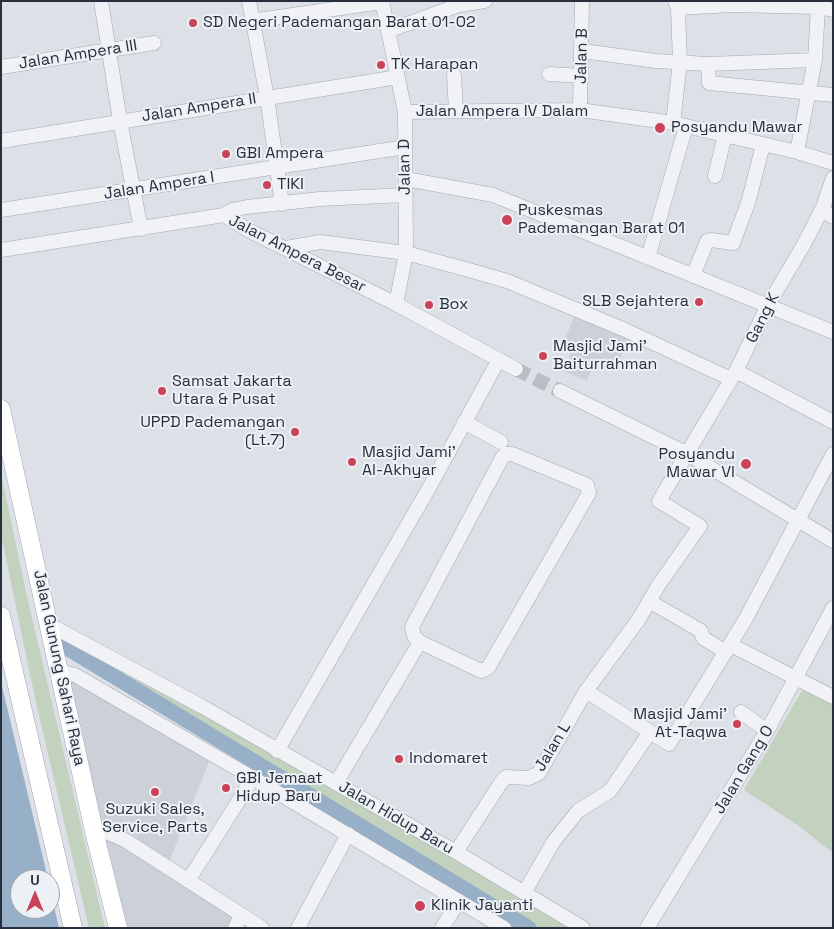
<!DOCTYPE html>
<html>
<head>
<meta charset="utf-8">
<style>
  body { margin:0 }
  #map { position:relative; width:834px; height:929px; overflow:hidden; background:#dde1e7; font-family:"Space Grotesk",sans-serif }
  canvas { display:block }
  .frame { position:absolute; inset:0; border:2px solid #272f3d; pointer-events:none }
  .north { position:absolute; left:10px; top:869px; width:50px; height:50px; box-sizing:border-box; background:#edf0f5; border:1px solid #9ea3ab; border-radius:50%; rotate:0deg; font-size:14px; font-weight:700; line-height:20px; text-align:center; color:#272f3d }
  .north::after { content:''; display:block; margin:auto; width:18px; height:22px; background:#cb4359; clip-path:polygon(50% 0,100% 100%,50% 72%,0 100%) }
</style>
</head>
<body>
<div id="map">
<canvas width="834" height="929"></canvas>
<div class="frame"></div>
<div class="north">U</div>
</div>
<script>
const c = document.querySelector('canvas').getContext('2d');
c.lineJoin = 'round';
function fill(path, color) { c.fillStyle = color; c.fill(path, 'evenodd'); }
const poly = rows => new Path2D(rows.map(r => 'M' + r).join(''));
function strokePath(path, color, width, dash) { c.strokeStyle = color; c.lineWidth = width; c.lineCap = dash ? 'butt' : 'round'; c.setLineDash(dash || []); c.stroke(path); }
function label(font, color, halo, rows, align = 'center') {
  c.font = font + ' "Space Grotesk",sans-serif'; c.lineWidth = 4; c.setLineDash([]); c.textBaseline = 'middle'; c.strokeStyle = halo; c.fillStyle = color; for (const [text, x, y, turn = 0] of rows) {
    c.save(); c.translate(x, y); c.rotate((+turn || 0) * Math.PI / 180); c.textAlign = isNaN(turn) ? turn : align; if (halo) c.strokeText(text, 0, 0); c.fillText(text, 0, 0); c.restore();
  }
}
fill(poly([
  [576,312,630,335,617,367,596,359,587,381,564,371,571,352,562,347],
  [67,672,212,754,167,867,232,910,235,928,118,928]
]), '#cbd0d9');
fill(poly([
  [1,473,26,592,105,928,89,928,36,703,1,535],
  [50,625,583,928,530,928,52,640],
  [804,687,833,703,833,853,796,824,744,790]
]), '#c3d1bf');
fill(poly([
  [1,682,48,879,20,879,20,909,50,909,50,889,59,928,1,928]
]), '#98b0c7');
strokePath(poly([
  [62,645,529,928]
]), '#98b0c7', 15);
strokePath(poly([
  [516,369,560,391]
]), '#b9bdc5', 14, [14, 7]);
const minor = poly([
  [101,1,120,121,141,229],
  [249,1,267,97,282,204],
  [382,1,405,112,406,253,396,304],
  [678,8,732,5,818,7,833,10],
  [251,21,382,2],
  [388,31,459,5,485,1],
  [583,51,656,61,708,64,815,60],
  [708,64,709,83,833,95],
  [1,67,154,43],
  [549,74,582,76],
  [454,75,456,111],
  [580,110,582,1],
  [405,112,580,110,673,123,797,152,833,163],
  [673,123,680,62,678,8,675,1],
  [1,141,398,77],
  [797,152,815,60,818,7,816,1],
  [715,176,725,135],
  [406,179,493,195,833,332],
  [1,210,405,147],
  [821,210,833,217],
  [224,215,232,210,247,207,320,199,406,195],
  [286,248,320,242,406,253,465,269,507,281,623,329,731,379],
  [1,250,224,215,248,230,396,304,516,369],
  [648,258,686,126],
  [693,276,707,241,711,240,733,243,748,203,763,145],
  [736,371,833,422],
  [560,391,686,453,833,541],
  [464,422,501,442],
  [649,601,701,631,703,638,726,652],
  [50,625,203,707,456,852,583,928],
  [731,645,833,697],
  [59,671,75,675,253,778,504,928],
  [586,691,669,744,745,620,833,454],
  [741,712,767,731],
  [277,751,429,488,498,361],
  [336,783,420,642,414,636,412,627,502,458,506,454,512,454,587,485,589,493,488,668,481,671,420,642],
  [94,831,106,832,125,840,262,928],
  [456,852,502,781,506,777,529,778,539,773,586,691,639,619,658,586,700,526,659,501,736,371,768,305,803,246,823,207,833,178],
  [188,881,253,778],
  [524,893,554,841,578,811,610,791,650,732],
  [235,928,241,915],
  [298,928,348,834],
  [442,928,459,901],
  [647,928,767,731,833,608]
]);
const major = poly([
  [1,409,94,831,118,928],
  [1,616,73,928]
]);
strokePath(minor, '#a3a8b1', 15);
strokePath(major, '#9da6b2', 19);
strokePath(minor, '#f0f2f5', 14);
strokePath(major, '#fff', 18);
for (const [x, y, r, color] of [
  [193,23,5,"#cb4359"],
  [381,65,5,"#cb4359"],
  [660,128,6,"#cb4359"],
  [226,154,5,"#cb4359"],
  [267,185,5,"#cb4359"],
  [507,220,6,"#cb4359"],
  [699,302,5,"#cb4359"],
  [429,305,5,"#cb4359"],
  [543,356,5,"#cb4359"],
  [162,391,5,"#cb4359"],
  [295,432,5,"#cb4359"],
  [352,462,5,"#cb4359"],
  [746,464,6,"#cb4359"],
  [737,724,5,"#cb4359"],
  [399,759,5,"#cb4359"],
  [226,788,5,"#cb4359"],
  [155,792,5,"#cb4359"],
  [420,906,6,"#cb4359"]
]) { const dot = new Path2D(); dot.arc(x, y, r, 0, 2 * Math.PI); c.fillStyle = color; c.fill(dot); strokePath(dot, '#edf0f5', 2); }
label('16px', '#272f3d', '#edf0f5', [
  ["SD Negeri Pademangan Barat 01-02",203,23],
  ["TK Harapan",391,65],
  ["Posyandu Mawar",671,128],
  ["GBI Ampera",236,154],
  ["TIKI",277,185],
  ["Puskesmas",518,211],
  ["Pademangan Barat 01",518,229],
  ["SLB Sejahtera",689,302,"right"],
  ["Box",439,305],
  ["Masjid Jami'",553,347],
  ["Baiturrahman",553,365],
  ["Samsat Jakarta",172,382],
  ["Utara & Pusat",172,400],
  ["UPPD Pademangan",285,423,"right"],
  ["(Lt.7)",285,441,"right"],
  ["Masjid Jami'",362,453],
  ["Al-Akhyar",362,471],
  ["Posyandu",735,455,"right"],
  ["Mawar VI",735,473,"right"],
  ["Masjid Jami'",727,715,"right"],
  ["At-Taqwa",727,733,"right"],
  ["Indomaret",409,759],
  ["GBI Jemaat",236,779],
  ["Hidup Baru",236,797],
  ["Suzuki Sales,",155,810,"center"],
  ["Service, Parts",155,828,"center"],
  ["Klinik Jayanti",431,906]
], 'left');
label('16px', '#272f3d', '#edf0f5', [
  ["Jalan Ampera III",78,55,-9],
  ["Jalan B",582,56,-89],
  ["Jalan Ampera II",199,108,-9],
  ["Jalan Ampera IV Dalam",502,112],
  ["Jalan D",405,167,-91],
  ["Jalan Ampera I",159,186,-9],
  ["Jalan Ampera Besar",297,254,27],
  ["Gang K",763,318,-63],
  ["Jalan Gunung Sahari Raya",59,668,78],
  ["Jalan L",553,747,-59],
  ["Jalan Gang O",744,770,-59],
  ["Jalan Hidup Baru",396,818,30]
]);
</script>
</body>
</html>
